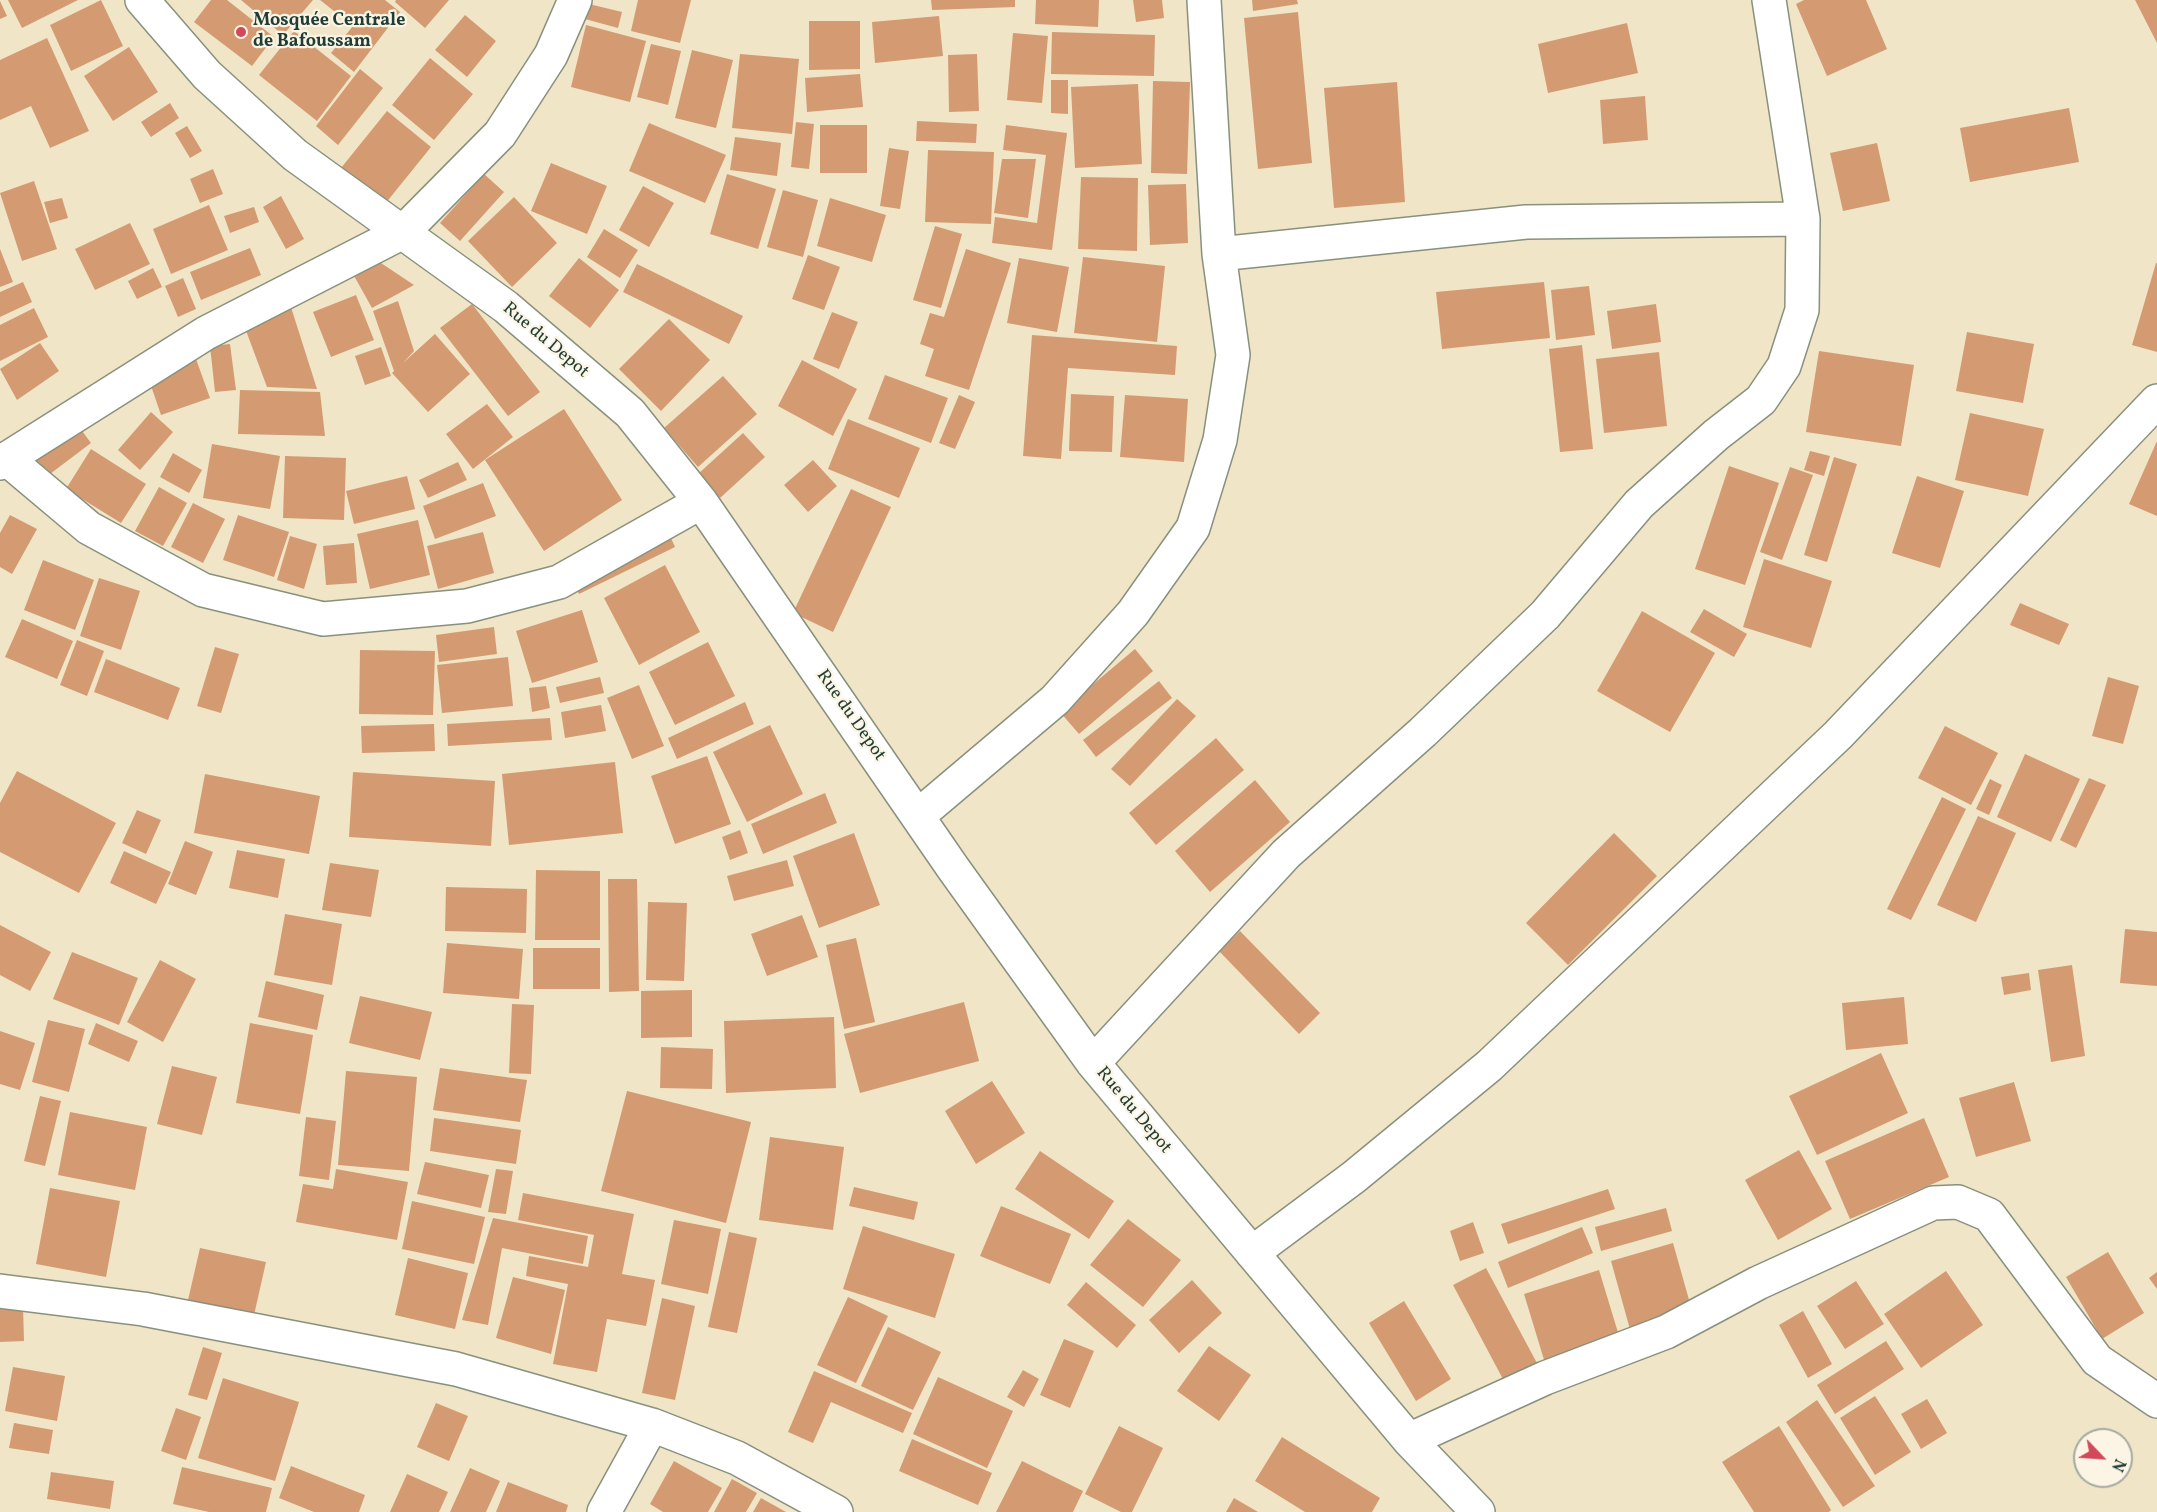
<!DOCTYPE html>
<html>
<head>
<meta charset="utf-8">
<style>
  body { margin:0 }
  #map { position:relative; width:2157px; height:1512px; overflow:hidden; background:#f0e5c7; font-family:Vollkorn,serif }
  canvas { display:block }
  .north { position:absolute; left:2073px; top:1428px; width:60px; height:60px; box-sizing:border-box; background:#fcf5e5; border:2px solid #a4ab9e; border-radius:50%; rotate:115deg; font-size:16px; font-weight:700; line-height:24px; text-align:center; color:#1f3d34 }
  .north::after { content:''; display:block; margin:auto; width:21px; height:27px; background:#d1495b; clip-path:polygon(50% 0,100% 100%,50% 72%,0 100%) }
</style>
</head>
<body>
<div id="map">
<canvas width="2157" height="1512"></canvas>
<div class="north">N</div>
</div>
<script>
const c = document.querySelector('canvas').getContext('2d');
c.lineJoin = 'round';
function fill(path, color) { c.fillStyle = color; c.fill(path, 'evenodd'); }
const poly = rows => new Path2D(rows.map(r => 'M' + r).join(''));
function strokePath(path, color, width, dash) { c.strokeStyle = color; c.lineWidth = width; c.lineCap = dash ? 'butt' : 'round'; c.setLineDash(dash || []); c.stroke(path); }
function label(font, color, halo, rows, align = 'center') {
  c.font = font + ' Vollkorn,serif'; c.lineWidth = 4.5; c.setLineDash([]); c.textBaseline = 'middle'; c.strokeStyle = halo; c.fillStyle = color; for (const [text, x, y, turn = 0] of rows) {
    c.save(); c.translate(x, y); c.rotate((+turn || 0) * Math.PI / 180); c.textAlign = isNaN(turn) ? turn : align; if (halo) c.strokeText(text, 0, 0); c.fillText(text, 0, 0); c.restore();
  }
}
fill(poly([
  [8,0,78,0,22,28],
  [101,0,123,46,71,71,50,25],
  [211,0,227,0,274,37,252,66,194,22],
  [241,0,313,0,283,35],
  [320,0,385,0,400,12,354,72,331,53,353,26],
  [396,0,449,0,425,28,395,2],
  [638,0,691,0,680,43,631,31],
  [931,0,1015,0,1015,7,932,10],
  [1036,0,1099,0,1098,27,1035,24],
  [1133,0,1162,0,1164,18,1136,22],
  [1252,0,1297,0,1298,4,1253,11],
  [1804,0,1866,0,1887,49,1827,76,1796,4],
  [2135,0,2157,0,2157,43],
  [0,1,7,16,0,19],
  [589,4,622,12,618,28,585,19],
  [1298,12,1312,163,1258,169,1244,18],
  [465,15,496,41,467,77,435,50],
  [939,16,943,56,875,63,872,22],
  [809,21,860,21,860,69,809,70],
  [1627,23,1638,73,1548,93,1538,44],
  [586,25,646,41,630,102,571,87],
  [294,31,351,76,317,121,259,75],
  [1052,32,1155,35,1154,76,1051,74],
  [1013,33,1048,36,1042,103,1007,100],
  [47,38,89,131,50,148,31,106,0,120,0,60],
  [651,44,681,51,668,105,637,97],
  [129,47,158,92,113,121,84,76],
  [692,50,733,60,716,128,675,118],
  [740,54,799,59,792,134,732,128],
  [977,54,979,111,949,112,948,55],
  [430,58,473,94,434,140,392,105],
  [360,69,383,88,338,145,316,126],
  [860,74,863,107,807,112,805,78],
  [1051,80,1068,80,1068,114,1051,113],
  [1153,81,1190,82,1187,174,1151,173],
  [1397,82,1405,202,1334,208,1324,88],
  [1138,84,1142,164,1075,168,1071,87],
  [1645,96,1648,140,1603,144,1600,100],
  [170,103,179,118,151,137,141,122],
  [2069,108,2079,162,1970,182,1960,128],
  [387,111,431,147,385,204,341,168],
  [917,121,977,124,976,143,916,141],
  [796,122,814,124,809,169,791,167],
  [649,123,726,155,705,203,629,171],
  [820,125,867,125,867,173,820,173],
  [1006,125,1067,133,1052,250,992,243,995,217,1037,223,1046,155,1003,150],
  [187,126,202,151,190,158,175,133],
  [735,137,781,143,777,176,730,170],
  [1877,143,1890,201,1843,211,1830,153],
  [889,148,909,151,900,209,880,206],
  [928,150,994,152,991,224,925,222],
  [1002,159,1036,159,1028,218,994,213],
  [551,163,607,186,587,234,531,211],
  [213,169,223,194,200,203,190,179],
  [484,174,504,192,460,241,440,223],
  [727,174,776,189,758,249,710,234],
  [1081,177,1138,178,1137,251,1078,249],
  [34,181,57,249,22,261,0,193],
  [1186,184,1188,243,1150,245,1148,185],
  [643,186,674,203,649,247,619,230],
  [783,190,818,200,803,257,767,247],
  [281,196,304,239,286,249,263,207],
  [514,197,557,243,512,287,468,241],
  [62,198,68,218,50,223,44,202],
  [830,198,886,215,872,262,817,246],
  [209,205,228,250,171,274,153,229],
  [254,207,259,222,230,233,224,216],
  [130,223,150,264,95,290,75,249],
  [935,226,962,234,941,308,913,300],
  [604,229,638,250,620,278,587,257],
  [250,248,261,275,201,300,190,272],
  [0,249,13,282,0,287],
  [966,249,1011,263,969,390,925,376,934,349,920,344,930,313,944,317],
  [808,255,840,267,824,310,792,299],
  [1083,257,1165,266,1157,342,1074,333],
  [579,258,619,290,590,328,549,296],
  [1019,258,1069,267,1057,332,1007,323],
  [378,261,414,285,372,308,353,274],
  [2156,263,2157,263,2157,352,2132,345],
  [637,264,743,316,729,344,623,292],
  [153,268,162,287,137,299,128,281],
  [183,278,196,309,178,317,165,286],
  [23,282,32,302,0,317,0,292],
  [1544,282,1550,338,1442,349,1436,292],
  [1589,286,1595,335,1556,340,1551,290],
  [356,295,374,340,331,357,313,312],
  [398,301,414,351,403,363,435,334,470,374,428,412,392,373,394,371,373,311],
  [290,304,317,389,267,387,242,320],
  [472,304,540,392,508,416,440,328],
  [1656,304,1661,342,1612,349,1607,311],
  [34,308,48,337,0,361,0,325],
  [832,312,858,322,839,369,813,359],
  [669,319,710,360,661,411,619,369],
  [1967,332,2034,344,2023,403,1956,391],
  [1032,335,1177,346,1175,375,1068,368,1061,459,1023,456],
  [40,343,59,371,17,400,0,369],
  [230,344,236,390,215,392,210,346],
  [1582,345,1593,449,1560,452,1549,349],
  [381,347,391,376,365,385,355,356],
  [1819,351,1914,365,1901,446,1806,432],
  [1659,352,1667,426,1604,433,1596,359],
  [196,359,210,398,161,415,148,377],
  [802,360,857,389,833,436,778,406],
  [885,375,948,398,931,443,868,419],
  [723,376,757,414,698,467,664,428],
  [240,390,320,392,325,436,238,434],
  [1071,394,1114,396,1112,452,1069,451],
  [959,395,975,402,955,449,939,443],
  [1125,395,1188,399,1184,462,1120,457],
  [487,404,513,437,473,469,446,434],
  [564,409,622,500,544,551,485,460],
  [151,412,173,432,140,470,118,450],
  [1970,413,2044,429,2028,496,1955,480],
  [848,419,920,448,899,498,828,469],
  [77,424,91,443,46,477,32,457],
  [743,433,765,457,720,498,698,474],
  [2157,441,2157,516,2129,504],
  [212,444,280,456,270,509,203,498],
  [91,449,146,484,121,523,66,489],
  [1810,451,1830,456,1824,476,1804,470],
  [173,453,202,470,189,493,160,477],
  [285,456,346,458,344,520,283,518],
  [1834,457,1857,464,1827,562,1804,555],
  [813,460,837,486,808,512,784,485],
  [458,462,467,480,428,498,419,480],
  [1729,466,1779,483,1745,585,1695,569],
  [1790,467,1813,475,1782,560,1760,552],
  [407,476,415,509,354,524,346,491],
  [1917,476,1964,491,1940,568,1892,553],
  [483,483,496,516,435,539,423,506],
  [159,487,187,503,163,546,135,531],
  [851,489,891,507,833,632,793,613],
  [193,503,225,519,203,563,171,547],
  [10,515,37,529,12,574,0,567,0,533],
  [238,515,289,532,274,577,223,560],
  [418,520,430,575,370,589,357,534],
  [483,532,494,573,438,589,427,546],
  [290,536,317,544,304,589,277,580],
  [670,536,675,547,579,594,573,583],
  [354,543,357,583,326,585,323,546],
  [1764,559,1832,581,1811,648,1743,627],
  [43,560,94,580,75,630,24,610],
  [665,565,700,632,639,665,604,598],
  [99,578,140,591,121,650,80,636],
  [2020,603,2069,624,2059,645,2010,625],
  [1704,609,1747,634,1734,657,1690,632],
  [582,610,598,662,532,683,516,631],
  [1642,611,1715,653,1670,732,1597,691],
  [22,619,73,641,57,679,5,657],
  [494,627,497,654,439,662,436,635],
  [77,640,104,651,87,696,60,685],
  [708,642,735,696,675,725,649,672],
  [215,647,239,654,221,713,197,706],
  [1135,649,1153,671,1079,734,1060,712],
  [360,650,435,651,433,715,359,714],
  [508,657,513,706,442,713,437,665],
  [106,659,180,688,168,720,94,692],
  [600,677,604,693,560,703,556,687],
  [2108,677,2139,686,2123,744,2092,736],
  [1159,681,1172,698,1096,757,1083,740],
  [639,685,664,746,632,759,607,698],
  [546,686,550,708,532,712,529,688],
  [1177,699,1196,716,1130,786,1111,769],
  [745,702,754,724,677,759,668,738],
  [601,705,606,731,565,738,561,712],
  [550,718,552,740,448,746,447,724],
  [434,724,435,751,362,753,361,726],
  [770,725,803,794,747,822,713,752],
  [1945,726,1998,753,1971,805,1918,778],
  [1216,738,1244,770,1156,845,1129,813],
  [2025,754,2080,779,2051,842,1997,817],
  [707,756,731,824,675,844,651,776],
  [615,762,623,833,509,845,502,774],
  [17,771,116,823,79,893,0,852,0,803],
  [353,772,495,781,491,846,349,837],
  [205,774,320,796,309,854,194,833],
  [2089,778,2106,785,2076,848,2060,840],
  [1990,779,2002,785,1989,815,1976,809],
  [1255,780,1290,822,1210,892,1175,851],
  [825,793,837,823,763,854,751,824],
  [1942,797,1966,809,1911,920,1887,909],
  [137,810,161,820,146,854,122,843],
  [1978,816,2016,833,1976,922,1937,905],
  [740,830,748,853,730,860,722,837],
  [854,833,880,905,819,928,793,856],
  [1614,833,1657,876,1568,965,1526,923],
  [185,841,213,852,196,895,168,884],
  [237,850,285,859,278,898,229,888],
  [124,851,171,872,156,904,110,883],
  [787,860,794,886,734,901,727,876],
  [330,863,379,870,371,917,322,910],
  [536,870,600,871,600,940,535,940],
  [608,879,637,879,639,991,609,992],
  [446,887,527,889,526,933,445,931],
  [648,902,687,903,684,981,646,980],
  [285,914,342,924,332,985,274,975],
  [802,915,818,957,767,976,751,934],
  [0,925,51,952,30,991,0,975],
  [2125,929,2157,932,2157,986,2120,983],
  [1240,931,1320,1013,1299,1034,1219,951],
  [856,938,875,1022,844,1029,826,945],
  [447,943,523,949,519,999,443,993],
  [533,948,600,948,600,989,533,989],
  [72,952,138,978,119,1025,53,999],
  [160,960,196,979,163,1042,127,1022],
  [2072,965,2085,1056,2051,1062,2038,970],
  [2029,973,2031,990,2004,995,2001,977],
  [266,981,324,995,317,1030,258,1017],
  [692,990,692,1037,641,1038,641,991],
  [360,996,432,1012,420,1060,349,1043],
  [1904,997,1908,1044,1846,1050,1842,1003],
  [964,1002,979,1061,860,1093,844,1034],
  [512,1004,534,1005,531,1074,509,1073],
  [834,1017,836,1088,726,1093,724,1021],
  [48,1020,85,1029,69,1092,32,1082],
  [96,1023,138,1041,129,1062,88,1044],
  [250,1023,313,1035,300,1114,236,1103],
  [0,1031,35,1043,20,1090,0,1084],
  [661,1047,713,1049,712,1089,660,1088],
  [1881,1053,1908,1113,1817,1155,1789,1096],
  [172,1066,217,1077,202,1135,157,1124],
  [440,1068,527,1080,520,1122,433,1110],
  [346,1071,417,1077,409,1171,338,1165],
  [992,1081,1025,1133,976,1164,945,1111],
  [2014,1082,2031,1141,1976,1157,1959,1098],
  [627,1091,751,1122,726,1223,601,1191],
  [40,1096,61,1101,45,1166,24,1161],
  [70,1112,147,1127,135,1190,58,1175],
  [306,1117,336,1121,329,1180,299,1176],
  [434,1118,521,1130,516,1164,430,1151],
  [1924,1118,1949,1177,1850,1219,1825,1161],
  [770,1137,844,1147,833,1230,759,1220],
  [1799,1150,1832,1209,1778,1240,1745,1180],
  [1040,1151,1114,1201,1089,1239,1015,1189],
  [425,1162,489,1175,481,1208,417,1194],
  [336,1169,408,1182,397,1240,296,1222,303,1184,333,1189],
  [496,1169,513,1171,506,1214,488,1212],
  [854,1187,918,1202,914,1220,849,1206],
  [50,1188,120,1201,106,1277,36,1264],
  [1608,1189,1615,1209,1508,1244,1501,1224],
  [523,1193,634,1214,622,1274,655,1280,646,1326,607,1319,597,1372,553,1364,568,1284,526,1276,529,1256,588,1267,594,1235,518,1220],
  [412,1201,485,1217,474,1264,402,1249],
  [1001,1206,1071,1234,1050,1284,980,1256],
  [1666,1208,1672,1231,1601,1251,1595,1227],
  [493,1218,588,1236,583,1264,502,1248,488,1325,462,1320],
  [1128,1219,1181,1260,1143,1307,1090,1265],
  [674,1220,721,1229,708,1294,661,1284],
  [1473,1222,1484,1253,1460,1261,1450,1231],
  [863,1226,955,1254,935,1318,843,1289],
  [1582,1227,1593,1253,1508,1288,1498,1262],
  [729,1232,757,1238,737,1333,708,1327],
  [1673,1243,1693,1314,1631,1333,1611,1261],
  [200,1248,266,1262,254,1315,188,1300],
  [2108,1252,2144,1313,2102,1339,2066,1277],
  [408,1258,468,1273,455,1329,395,1315],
  [1486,1268,1538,1365,1505,1383,1453,1285],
  [1599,1270,1620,1339,1545,1363,1524,1294],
  [1946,1271,1983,1325,1921,1368,1884,1314],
  [2157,1272,2157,1289,2149,1278],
  [513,1277,565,1290,551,1354,496,1338],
  [1192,1280,1222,1313,1179,1353,1149,1320],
  [1856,1281,1884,1324,1845,1349,1817,1306],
  [1086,1282,1136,1325,1117,1348,1067,1305],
  [848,1297,888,1316,856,1383,817,1365],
  [662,1298,695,1306,675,1400,642,1393],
  [1404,1301,1451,1379,1416,1401,1369,1323],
  [23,1306,24,1341,0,1342,0,1307],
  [1803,1311,1832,1364,1808,1378,1779,1325],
  [888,1327,941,1352,913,1410,861,1386],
  [1064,1339,1094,1351,1070,1408,1040,1395],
  [1886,1341,1904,1369,1835,1414,1817,1385],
  [1209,1346,1251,1375,1219,1421,1177,1391],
  [203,1347,222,1353,207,1400,188,1395],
  [13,1367,65,1376,57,1421,5,1411],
  [1023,1370,1039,1379,1024,1407,1007,1397],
  [814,1371,912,1413,903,1433,831,1402,813,1443,788,1432],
  [938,1377,1013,1411,987,1468,913,1434],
  [223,1378,299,1402,275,1481,198,1458],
  [1875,1396,1911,1452,1875,1475,1840,1418],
  [1927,1399,1947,1433,1921,1449,1901,1414],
  [1817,1400,1875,1486,1843,1507,1786,1422],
  [436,1403,468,1416,449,1461,417,1447],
  [176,1408,201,1417,186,1460,161,1451],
  [14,1423,53,1430,49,1454,9,1448],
  [1119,1426,1163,1448,1132,1512,1121,1512,1085,1494],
  [1779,1426,1831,1510,1829,1512,1754,1512,1722,1462],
  [1282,1437,1380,1498,1372,1512,1305,1512,1255,1481],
  [912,1439,992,1473,978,1505,899,1471],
  [674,1461,722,1488,708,1512,663,1512,650,1504],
  [1022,1461,1083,1491,1073,1512,996,1512],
  [291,1466,365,1495,359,1512,314,1512,279,1498],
  [182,1467,272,1488,266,1512,209,1512,173,1504],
  [470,1468,500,1481,486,1512,450,1512],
  [51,1472,114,1481,110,1509,47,1499],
  [407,1474,448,1492,439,1512,390,1512],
  [732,1479,757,1493,746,1512,714,1512],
  [508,1482,568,1505,566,1512,496,1512],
  [761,1498,786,1512,753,1512],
  [1234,1498,1258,1512,1226,1512]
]), '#d49b72');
const minor = poly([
  [142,0,207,75,295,155,506,307,630,413,701,502,953,868,1093,1063,1409,1440,1478,1512],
  [1219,254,1526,222,1803,219],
  [7,459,89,528,203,590,323,619,467,606,559,582,701,502],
  [0,463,206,333,403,232,500,134,551,55,575,0],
  [919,815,1055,700,1133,613,1193,528,1220,440,1233,355,1219,254,1204,0],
  [1093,1063,1286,854,1423,732,1545,615,1639,504,1716,435,1761,400,1784,366,1802,310,1803,219,1769,0],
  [1252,1253,1354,1177,1489,1066,1838,735,2157,401],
  [0,1291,143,1309,456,1369,652,1425,737,1458,836,1512],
  [1409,1440,1545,1378,1666,1332,1758,1283,1933,1203,1958,1202,1989,1215,2097,1360,2157,1401],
  [604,1512,652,1425]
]);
strokePath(minor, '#88917e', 36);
strokePath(minor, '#fff', 33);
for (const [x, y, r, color] of [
  [241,32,6,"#d1495b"]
]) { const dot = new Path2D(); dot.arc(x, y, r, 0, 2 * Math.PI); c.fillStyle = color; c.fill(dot); strokePath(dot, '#fcf5e5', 2); }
label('bold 18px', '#1f3d34', '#fcf5e5', [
  ["Mosquée Centrale",253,22],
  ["de Bafoussam",253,43]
], 'left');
label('18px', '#1f3d34', '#fcf5e5', [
  ["Rue du Depot",545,341,40],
  ["Rue du Depot",850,716,55],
  ["Rue du Depot",1133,1111,50]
]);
</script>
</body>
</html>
